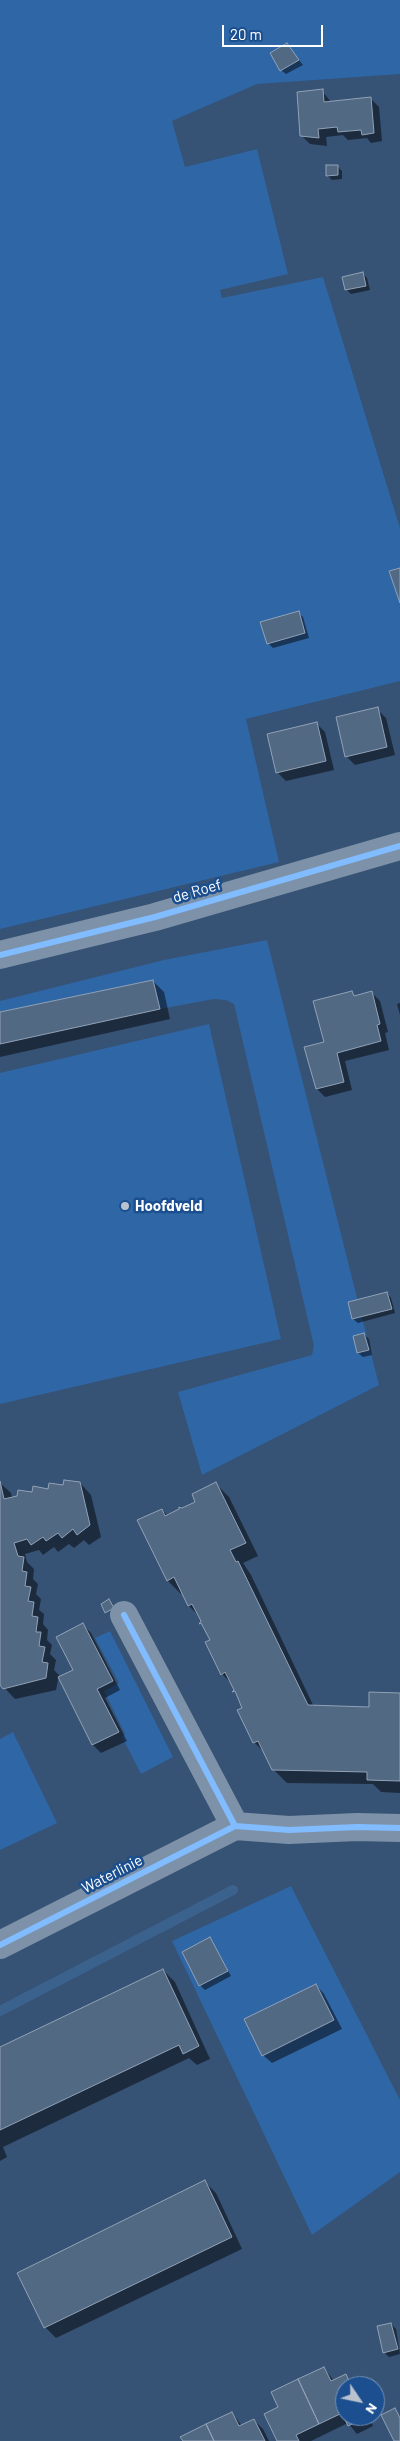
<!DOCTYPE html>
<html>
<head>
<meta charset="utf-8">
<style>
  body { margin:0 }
  #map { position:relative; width:400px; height:2441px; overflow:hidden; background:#365274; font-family:Barlow,sans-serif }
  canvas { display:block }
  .north { position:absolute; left:335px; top:2376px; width:50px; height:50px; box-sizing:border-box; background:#1b4f8f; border:1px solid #7695bc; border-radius:50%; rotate:124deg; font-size:14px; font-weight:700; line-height:20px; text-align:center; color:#fff }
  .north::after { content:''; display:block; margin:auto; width:18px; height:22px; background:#b9c2ce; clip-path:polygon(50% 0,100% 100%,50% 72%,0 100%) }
  .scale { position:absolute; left:222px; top:25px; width:101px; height:22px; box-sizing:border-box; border:2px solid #fff; border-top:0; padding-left:6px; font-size:15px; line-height:18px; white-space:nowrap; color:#fff; -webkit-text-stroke:4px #1b4f8f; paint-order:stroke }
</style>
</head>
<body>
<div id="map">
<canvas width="400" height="2441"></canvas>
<div class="north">N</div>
<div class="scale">20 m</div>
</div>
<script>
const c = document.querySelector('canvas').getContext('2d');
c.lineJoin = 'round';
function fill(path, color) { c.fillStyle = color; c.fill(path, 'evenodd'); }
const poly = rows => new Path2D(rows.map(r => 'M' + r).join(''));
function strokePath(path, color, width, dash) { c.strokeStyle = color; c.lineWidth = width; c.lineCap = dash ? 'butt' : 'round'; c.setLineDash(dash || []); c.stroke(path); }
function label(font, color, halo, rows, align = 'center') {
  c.font = font + ' Barlow,sans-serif'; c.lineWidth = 5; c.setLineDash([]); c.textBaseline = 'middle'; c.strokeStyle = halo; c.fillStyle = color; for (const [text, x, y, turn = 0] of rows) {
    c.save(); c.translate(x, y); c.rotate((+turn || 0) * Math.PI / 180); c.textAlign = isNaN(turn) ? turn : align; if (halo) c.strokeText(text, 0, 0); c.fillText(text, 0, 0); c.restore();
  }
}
fill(poly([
  [0,0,400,0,400,74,257,84,172,121,185,167,257,149,288,274,220,290,222,298,323,277,400,528,400,681,246,719,279,862,0,929],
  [267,940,379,1385,202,1475,178,1392,312,1355,314,1346,234,1004,226,1000,214,999,160,1009,153,980,0,1012,0,1001,164,960],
  [209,1024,281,1339,0,1404,0,1073],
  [110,1631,173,1757,141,1774,122,1737,125,1734,104,1691,119,1683,95,1638],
  [13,1732,57,1823,0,1850,0,1739],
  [291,1886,400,2100,400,2172,312,2235,172,1941]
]), '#2f66a5');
fill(poly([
  [287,45,303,65,286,74,281,70],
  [322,91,331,102,370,98,379,107,382,141,371,143,367,138,348,140,343,135,326,137,327,146,310,144,301,135],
  [337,166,342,171,342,179,332,180,327,175],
  [363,274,367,278,370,290,351,294,347,290,344,278],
  [298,612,303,617,309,638,273,648,268,643],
  [377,709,386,718,395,755,355,765,346,756],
  [316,723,325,732,334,770,286,781,277,772],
  [153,981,164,992,170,1019,0,1057,0,1014],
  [352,993,356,997,372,993,380,1001,388,1032,385,1033,389,1050,345,1061,352,1090,325,1097,317,1089,325,1043],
  [400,1003,400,1015,397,1004],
  [387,1293,391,1298,395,1313,358,1323,353,1319],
  [364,1334,369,1339,372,1355,363,1357,358,1353],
  [0,1483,11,1493,12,1498,80,1483,91,1495,101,1537,89,1545,84,1540,74,1548,69,1544,58,1552,54,1547,43,1555,39,1550,25,1554,27,1562,34,1569,33,1579,38,1584,36,1594,41,1599,39,1610,44,1614,43,1624,48,1630,47,1640,52,1645,50,1654,56,1660,54,1670,59,1675,56,1690,15,1699,0,1683],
  [216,1484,229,1497,258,1556,243,1563,251,1575,314,1707,370,1708,400,1694,400,1793,381,1792,373,1784,287,1783,273,1769,266,1754,254,1742,244,1709,233,1685,222,1674,211,1640,200,1617,189,1606,182,1593,181,1594,168,1581,162,1510,168,1516,181,1510,180,1506,183,1509,197,1502],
  [83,1625,91,1633,120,1690,105,1698,127,1741,101,1753,93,1745,59,1678,75,1670],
  [210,1939,231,1976,205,1990,200,1985],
  [163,1970,175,1982,210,2059,197,2065,189,2058,3,2147,7,2157,0,2161,0,2048],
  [316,1985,324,1994,342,2029,272,2063,263,2055],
  [205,2182,216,2193,242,2249,56,2338,45,2327],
  [391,2324,396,2329,400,2354,389,2357,384,2352],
  [324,2368,334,2381,345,2376,355,2386,345,2386,345,2416,369,2416,373,2426,357,2434,348,2423,311,2441,278,2441,280,2407],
  [232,2413,242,2426,254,2420,263,2429,269,2441,184,2441]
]), '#0007');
strokePath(poly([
  [0,2011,233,1890]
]), '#3b618d', 10);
const building = poly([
  [287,43,299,60,280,71,270,53,287,43],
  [323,89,324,102,371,97,374,133,362,135,361,130,338,132,337,127,318,129,319,138,300,136,297,92,323,89],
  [326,165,338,165,338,175,326,176,326,165],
  [363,272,366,286,345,290,342,277,363,272],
  [400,568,400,603,389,571,400,568],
  [299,611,305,633,267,644,260,622,299,611],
  [378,707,387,747,345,757,336,717,378,707],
  [317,722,326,761,276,773,267,734,317,722],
  [153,980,160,1009,0,1044,0,1012,153,980],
  [352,991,354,996,372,991,380,1024,377,1025,381,1041,337,1053,344,1082,316,1089,304,1047,324,1042,313,1001,352,991],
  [387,1292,392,1309,352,1319,348,1302,387,1292],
  [364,1333,369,1350,357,1353,353,1336,364,1333],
  [64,1480,80,1482,90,1525,77,1535,73,1529,62,1538,58,1533,46,1541,43,1537,31,1545,27,1539,14,1543,18,1556,24,1557,22,1571,27,1572,25,1586,31,1587,28,1601,34,1602,32,1616,38,1617,36,1632,41,1632,39,1646,45,1647,42,1662,48,1663,46,1678,3,1689,0,1685,0,1481,4,1499,17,1496,18,1490,32,1492,33,1486,48,1489,49,1483,63,1485,64,1480],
  [216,1482,246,1543,230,1550,236,1562,238,1561,308,1705,369,1707,369,1692,400,1693,400,1781,367,1780,367,1772,272,1770,258,1741,253,1743,237,1710,242,1708,235,1691,232,1692,234,1690,225,1672,221,1675,205,1642,210,1640,201,1623,199,1624,201,1621,192,1604,188,1606,174,1577,167,1581,137,1520,162,1509,165,1516,179,1509,179,1507,182,1508,195,1502,192,1494,216,1482],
  [109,1599,114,1608,105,1613,101,1604,109,1599],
  [83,1623,113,1681,97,1689,119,1732,92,1745,58,1677,73,1670,56,1637,83,1623],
  [210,1937,228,1971,199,1986,182,1952,210,1937],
  [163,1969,199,2046,183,2054,179,2045,0,2130,0,2047,163,1969],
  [316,1984,334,2020,262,2056,244,2019,316,1984],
  [205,2180,232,2237,44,2328,17,2273,205,2180],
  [391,2323,398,2349,383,2353,377,2326,391,2323],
  [324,2367,331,2381,346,2374,351,2386,345,2386,345,2416,366,2417,348,2426,342,2413,319,2424,298,2379,324,2367],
  [298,2379,319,2424,296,2435,299,2441,277,2441,264,2414,278,2407,271,2392,298,2379],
  [395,2408,400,2418,400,2441,394,2441,381,2415,395,2408],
  [232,2412,239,2426,254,2419,265,2441,214,2441,206,2424,232,2412],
  [206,2424,214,2441,183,2441,180,2437,206,2424]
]);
fill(building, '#526984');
strokePath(building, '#92a2b6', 1);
strokePath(poly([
  [0,955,155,917,400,846],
  [124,1615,235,1826,289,1830,357,1827,400,1828],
  [0,1945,235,1826]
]), '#7d92a8', 28);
strokePath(poly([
  [0,955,155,917,400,846],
  [124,1615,235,1826,289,1830,357,1827,400,1828],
  [0,1945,235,1826]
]), '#80bcff', 6);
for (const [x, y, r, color] of [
  [125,1206,5,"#b9c2ce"]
]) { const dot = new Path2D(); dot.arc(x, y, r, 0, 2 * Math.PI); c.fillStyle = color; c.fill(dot); strokePath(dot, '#1b4f8f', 2); }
label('15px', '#fff', '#1b4f8f', [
  ["de Roef",197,891,-16],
  ["Waterlinie",112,1874,-27]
]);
label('bold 15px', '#fff', '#1b4f8f', [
  ["Hoofdveld",135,1206]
], 'left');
</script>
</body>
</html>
